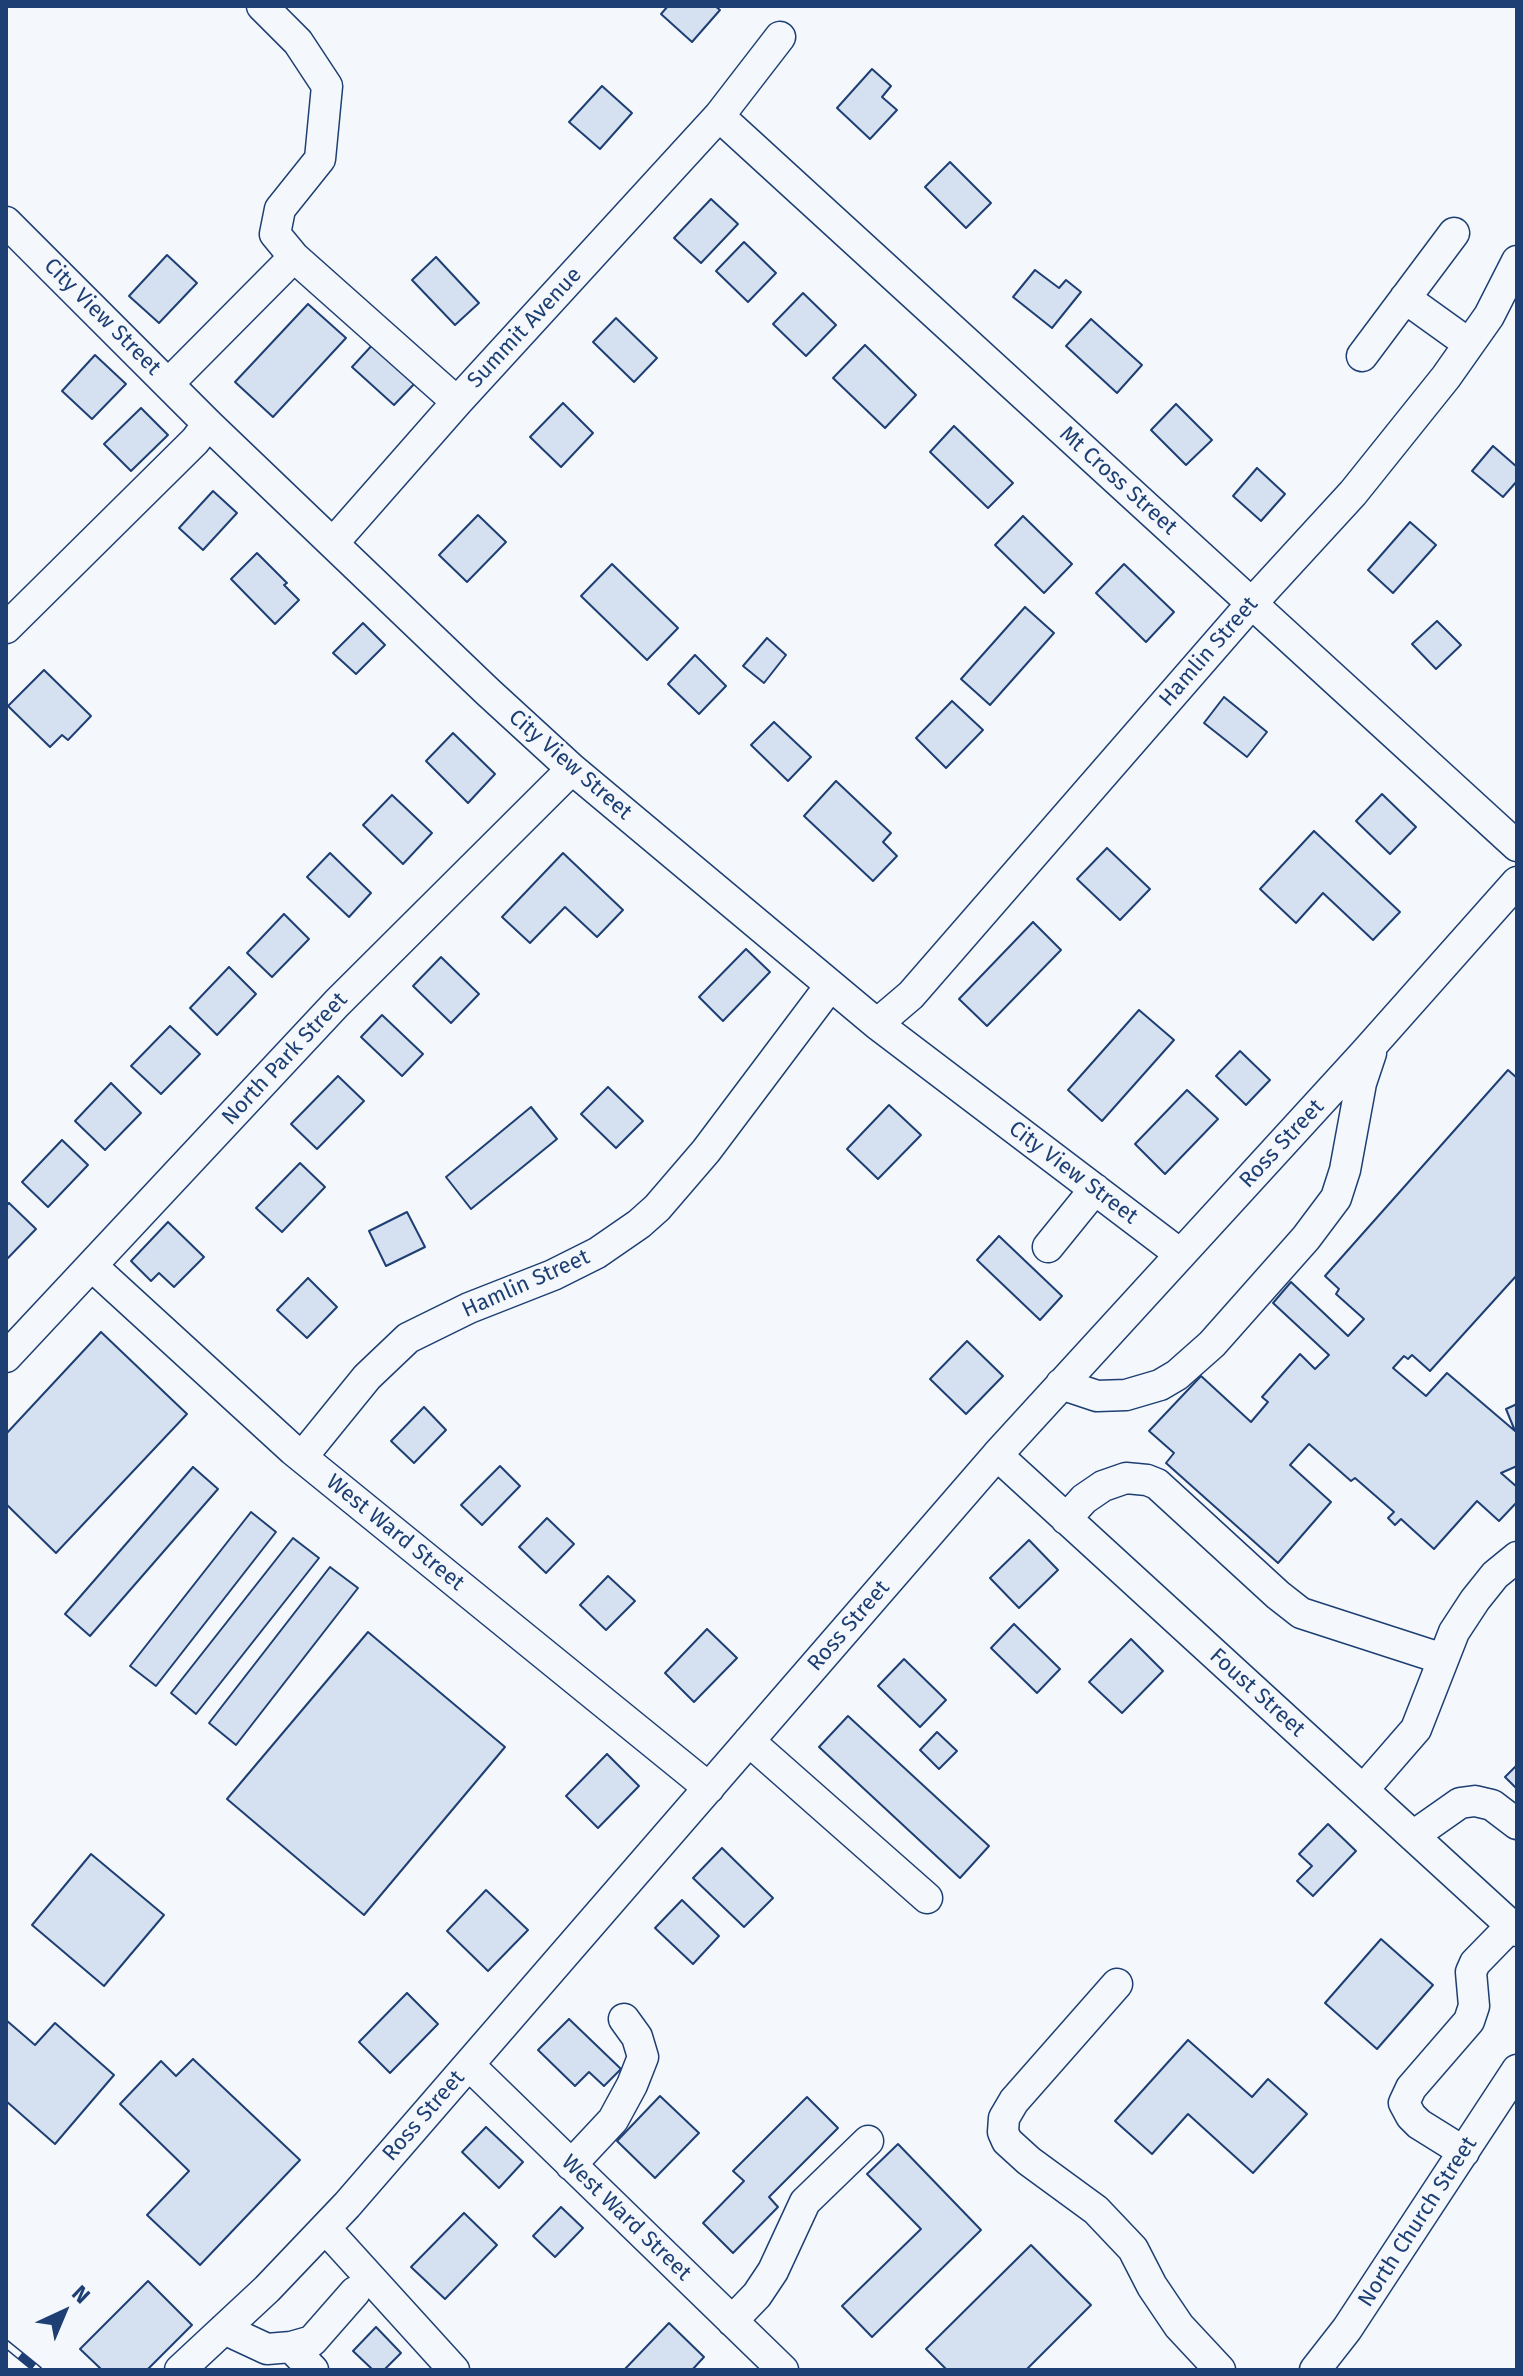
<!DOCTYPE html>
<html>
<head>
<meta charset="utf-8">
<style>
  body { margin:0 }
  #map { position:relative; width:1523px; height:2376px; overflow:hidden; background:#f4f7fb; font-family:"Fira Sans",sans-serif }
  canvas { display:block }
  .frame { position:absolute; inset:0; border:8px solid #1d3f73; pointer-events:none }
  .north { position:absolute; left:24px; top:2272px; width:80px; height:80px; -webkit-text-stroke:6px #f4f7fb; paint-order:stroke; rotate:44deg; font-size:22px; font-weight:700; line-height:32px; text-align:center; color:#1d3f73 }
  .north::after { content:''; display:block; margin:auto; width:28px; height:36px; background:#1d3f73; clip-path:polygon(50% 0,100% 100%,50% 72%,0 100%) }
</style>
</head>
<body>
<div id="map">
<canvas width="1523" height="2376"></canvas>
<div class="frame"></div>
<div class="north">N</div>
</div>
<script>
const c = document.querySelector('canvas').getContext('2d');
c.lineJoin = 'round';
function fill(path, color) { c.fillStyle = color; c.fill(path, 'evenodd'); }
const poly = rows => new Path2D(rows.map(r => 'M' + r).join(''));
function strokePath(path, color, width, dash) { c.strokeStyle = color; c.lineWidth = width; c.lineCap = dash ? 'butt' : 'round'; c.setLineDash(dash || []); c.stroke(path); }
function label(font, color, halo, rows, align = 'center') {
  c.font = font + ' "Fira Sans",sans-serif'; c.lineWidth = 6; c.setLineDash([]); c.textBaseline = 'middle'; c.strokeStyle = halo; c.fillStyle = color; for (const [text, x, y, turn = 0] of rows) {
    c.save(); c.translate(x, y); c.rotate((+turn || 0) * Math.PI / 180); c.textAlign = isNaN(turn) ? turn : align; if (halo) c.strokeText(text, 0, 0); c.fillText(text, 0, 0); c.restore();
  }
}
const building = poly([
  [668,6,715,6,720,10,692,42,661,14,668,6],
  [872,69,891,86,882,97,897,110,870,139,837,108,872,69],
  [602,86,632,113,600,149,569,122,602,86],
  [950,162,991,203,966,228,925,187,950,162],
  [711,199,738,224,701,263,674,238,711,199],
  [744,242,776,273,748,302,716,271,744,242],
  [167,255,197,283,159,323,129,296,167,255],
  [436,257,479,303,455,325,412,280,436,257],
  [1035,270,1059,288,1066,280,1081,292,1052,328,1013,297,1035,270],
  [803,293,836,325,806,356,773,324,803,293],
  [308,304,346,338,273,417,235,382,308,304],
  [616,318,657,358,634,382,593,342,616,318],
  [1091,319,1142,365,1117,393,1066,346,1091,319],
  [375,342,418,380,394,405,352,367,375,342],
  [865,345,916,395,885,428,833,378,865,345],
  [95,355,126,384,92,419,62,391,95,355],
  [563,403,593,433,561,467,530,437,563,403],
  [1176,404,1212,440,1186,465,1151,430,1176,404],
  [141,408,168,435,131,471,104,444,141,408],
  [954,426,1013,483,988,508,930,452,954,426],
  [1493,446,1517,467,1517,481,1503,497,1472,471,1493,446],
  [1257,468,1285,494,1261,521,1233,496,1257,468],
  [213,491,237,513,203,550,179,528,213,491],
  [478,515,506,542,467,582,439,555,478,515],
  [1023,516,1072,564,1044,593,995,545,1023,516],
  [1410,522,1436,545,1393,593,1368,570,1410,522],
  [257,553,287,583,284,585,299,600,275,624,231,579,257,553],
  [612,564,678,628,647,660,581,596,612,564],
  [1124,564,1174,612,1146,642,1096,593,1124,564],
  [1025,607,1054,633,990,705,961,679,1025,607],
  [1437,621,1461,645,1436,669,1412,644,1437,621],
  [363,623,385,645,356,674,333,653,363,623],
  [767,638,786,655,764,683,743,666,767,638],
  [695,655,726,686,699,714,668,684,695,655],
  [44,670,91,716,68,740,62,735,50,747,8,706,44,670],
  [1224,697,1267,732,1247,757,1204,723,1224,697],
  [952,701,983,730,946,768,916,738,952,701],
  [774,722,811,757,788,781,751,745,774,722],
  [453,733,495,774,468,803,426,761,453,733],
  [836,781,891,833,883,842,897,856,873,881,804,816,836,781],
  [1382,794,1416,827,1390,854,1356,821,1382,794],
  [392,795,432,833,403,864,363,825,392,795],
  [1314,831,1400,912,1373,940,1323,893,1296,923,1260,889,1314,831],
  [1107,848,1150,889,1120,920,1077,879,1107,848],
  [330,853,371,893,349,917,307,877,330,853],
  [563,853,623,910,597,937,565,907,530,943,502,917,563,853],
  [284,914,309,939,272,977,247,953,284,914],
  [1033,922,1061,950,987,1026,959,999,1033,922],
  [746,949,770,972,723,1021,699,997,746,949],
  [441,957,479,994,451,1023,413,986,441,957],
  [229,967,256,994,217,1035,190,1008,229,967],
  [1139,1010,1174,1040,1102,1121,1068,1090,1139,1010],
  [382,1015,423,1054,402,1076,361,1037,382,1015],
  [170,1026,200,1054,161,1094,131,1066,170,1026],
  [1240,1051,1270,1080,1246,1105,1216,1076,1240,1051],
  [1508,1070,1517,1078,1517,1275,1430,1371,1412,1355,1408,1359,1404,1356,1393,1368,1426,1396,1447,1373,1515,1431,1506,1409,1517,1404,1517,1466,1501,1473,1517,1487,1517,1502,1499,1521,1477,1501,1434,1549,1401,1519,1395,1525,1388,1518,1394,1512,1355,1478,1351,1481,1309,1444,1290,1465,1331,1502,1278,1563,1166,1463,1174,1453,1149,1431,1201,1376,1251,1422,1268,1402,1262,1397,1300,1354,1315,1369,1329,1355,1273,1303,1291,1282,1348,1336,1364,1319,1336,1294,1339,1289,1325,1276,1508,1070],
  [338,1076,364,1101,317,1149,291,1124,338,1076],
  [111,1083,141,1113,105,1150,75,1121,111,1083],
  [608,1087,643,1121,616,1148,581,1114,608,1087],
  [1187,1090,1218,1119,1165,1174,1135,1144,1187,1090],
  [889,1105,921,1135,878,1179,847,1149,889,1105],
  [531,1107,557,1139,471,1209,446,1177,531,1107],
  [62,1140,88,1165,48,1207,22,1182,62,1140],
  [300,1163,325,1187,282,1232,256,1208,300,1163],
  [9,1203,36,1229,6,1260,6,1206,9,1203],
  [407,1212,425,1247,386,1266,369,1231,407,1212],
  [168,1222,204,1257,174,1287,159,1273,151,1281,131,1261,168,1222],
  [999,1236,1062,1296,1040,1320,977,1260,999,1236],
  [308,1278,337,1307,307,1338,277,1310,308,1278],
  [101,1332,187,1414,56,1553,6,1504,6,1434,101,1332],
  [967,1341,1003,1376,966,1414,930,1379,967,1341],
  [424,1407,446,1430,414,1463,391,1441,424,1407],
  [500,1466,520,1486,482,1525,461,1505,500,1466],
  [193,1467,218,1489,90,1636,65,1614,193,1467],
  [251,1512,276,1532,156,1686,130,1666,251,1512],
  [547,1518,574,1544,546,1573,519,1547,547,1518],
  [293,1538,319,1558,196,1714,171,1693,293,1538],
  [1029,1540,1058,1570,1019,1608,990,1578,1029,1540],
  [330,1567,358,1588,236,1745,209,1723,330,1567],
  [608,1576,635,1601,606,1630,580,1605,608,1576],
  [1014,1624,1060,1669,1037,1693,991,1648,1014,1624],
  [707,1629,737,1658,694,1702,665,1673,707,1629],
  [368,1632,505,1747,364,1915,227,1799,368,1632],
  [1131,1639,1163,1671,1122,1713,1089,1682,1131,1639],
  [904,1659,946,1700,920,1727,878,1686,904,1659],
  [848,1716,989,1846,960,1878,819,1747,848,1716],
  [937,1732,957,1751,939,1769,920,1750,937,1732],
  [607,1754,639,1786,598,1828,566,1796,607,1754],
  [1517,1765,1517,1789,1505,1777,1517,1765],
  [1328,1824,1356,1851,1313,1896,1297,1881,1312,1866,1299,1854,1328,1824],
  [722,1848,773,1898,744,1927,693,1878,722,1848],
  [91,1854,164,1915,104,1986,32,1925,91,1854],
  [486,1890,528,1930,488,1971,447,1931,486,1890],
  [682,1900,719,1936,693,1964,655,1928,682,1900],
  [1381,1939,1433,1985,1377,2049,1325,2003,1381,1939],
  [407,1993,438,2024,390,2073,359,2042,407,1993],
  [569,2019,621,2069,604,2086,589,2072,575,2086,538,2050,569,2019],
  [6,2020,35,2045,55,2023,114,2075,55,2144,6,2101,6,2020],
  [1188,2040,1252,2097,1268,2079,1307,2114,1253,2173,1188,2114,1152,2154,1115,2121,1188,2040],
  [193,2059,300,2160,200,2265,147,2215,189,2171,120,2104,161,2061,176,2076,193,2059],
  [660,2096,699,2133,655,2178,617,2141,660,2096],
  [807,2097,838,2128,769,2197,778,2207,733,2253,703,2223,744,2181,733,2171,807,2097],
  [486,2127,523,2162,499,2188,462,2152,486,2127],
  [898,2144,981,2230,872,2337,842,2306,921,2229,867,2174,898,2144],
  [561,2207,583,2228,555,2257,533,2236,561,2207],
  [464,2213,497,2245,445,2299,411,2267,464,2213],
  [1031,2245,1091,2305,1026,2370,947,2370,926,2349,1031,2245],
  [148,2281,192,2325,147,2370,102,2370,80,2349,148,2281],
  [669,2323,704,2357,692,2370,624,2370,669,2323],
  [376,2327,401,2353,384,2370,373,2370,353,2351,376,2327]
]);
fill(building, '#d5e0f0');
strokePath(building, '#1d3f73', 2);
const minor = poly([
  [719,116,1517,846],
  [6,222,208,424,488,692,572,769,877,1024,1180,1254],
  [294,257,457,402],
  [1405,298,1469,344],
  [1362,356,1454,233],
  [168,384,294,257,275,234,280,209,320,159,327,86,298,42,262,6],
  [334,542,457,402,719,116,780,37],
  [6,628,195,441,208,424],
  [877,1024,911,995,1252,603,1353,493,1446,377,1489,316,1517,261],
  [1048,1247,1095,1189],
  [92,1266,293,1450,709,1788],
  [6,1357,337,1003,572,769],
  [1061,1384,1097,1396,1126,1395,1160,1385,1177,1375,1212,1344,1306,1238,1336,1198,1345,1170,1361,1083,1371,1053],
  [997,1455,1517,1931],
  [302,1457,367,1377,408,1338,469,1308,553,1275,597,1253,639,1224,657,1208,706,1151,830,986],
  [1066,1519,1084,1499,1103,1486,1126,1478,1147,1480,1157,1484,1278,1595,1301,1613,1443,1659],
  [749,1741,927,1898],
  [1363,1790,1416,1729,1454,1632,1475,1600,1495,1575,1517,1557],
  [1413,1836,1460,1803,1475,1801,1492,1805,1517,1824],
  [1117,1984,1014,2101,1004,2118,1003,2132,1007,2141,1029,2161,1096,2210,1133,2249,1152,2286,1179,2326,1220,2370],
  [469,2065,783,2370],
  [1464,2152,1419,2124,1411,2116,1404,2103,1411,2088,1469,2021,1474,2006,1471,1972,1475,1963,1511,1926],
  [571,2165,613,2120,632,2085,643,2057,637,2037,624,2019],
  [325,2228,454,2370],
  [732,2321,757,2295,773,2271,805,2202,868,2141],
  [224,2329,267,2349,291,2347,312,2341,355,2292],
  [291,2347,313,2370],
  [180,2370,267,2289,347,2205,997,1455,1365,1053,1517,882],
  [1315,2370,1347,2329,1517,2070]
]);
strokePath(minor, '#1d3f73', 33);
strokePath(minor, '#f4f7fb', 30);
const rail = poly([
  [6,2344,38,2370]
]);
strokePath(rail, '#1d3f73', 9);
strokePath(rail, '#f4f7fb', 6, [18]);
label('22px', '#1d3f73', '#f4f7fb', [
  ["City View Street",102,317,45],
  ["Summit Avenue",525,328,-47],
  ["Mt Cross Street",1118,481,42],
  ["Hamlin Street",1209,652,-49],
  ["City View Street",570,765,41],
  ["North Park Street",285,1059,-47],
  ["Ross Street",1282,1144,-47],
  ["City View Street",1073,1173,37],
  ["Hamlin Street",526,1284,-24],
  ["West Ward Street",395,1533,39],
  ["Ross Street",849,1626,-49],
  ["Foust Street",1257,1693,42],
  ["Ross Street",424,2116,-49],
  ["West Ward Street",626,2218,44],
  ["North Church Street",1418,2222,-57]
]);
</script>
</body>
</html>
